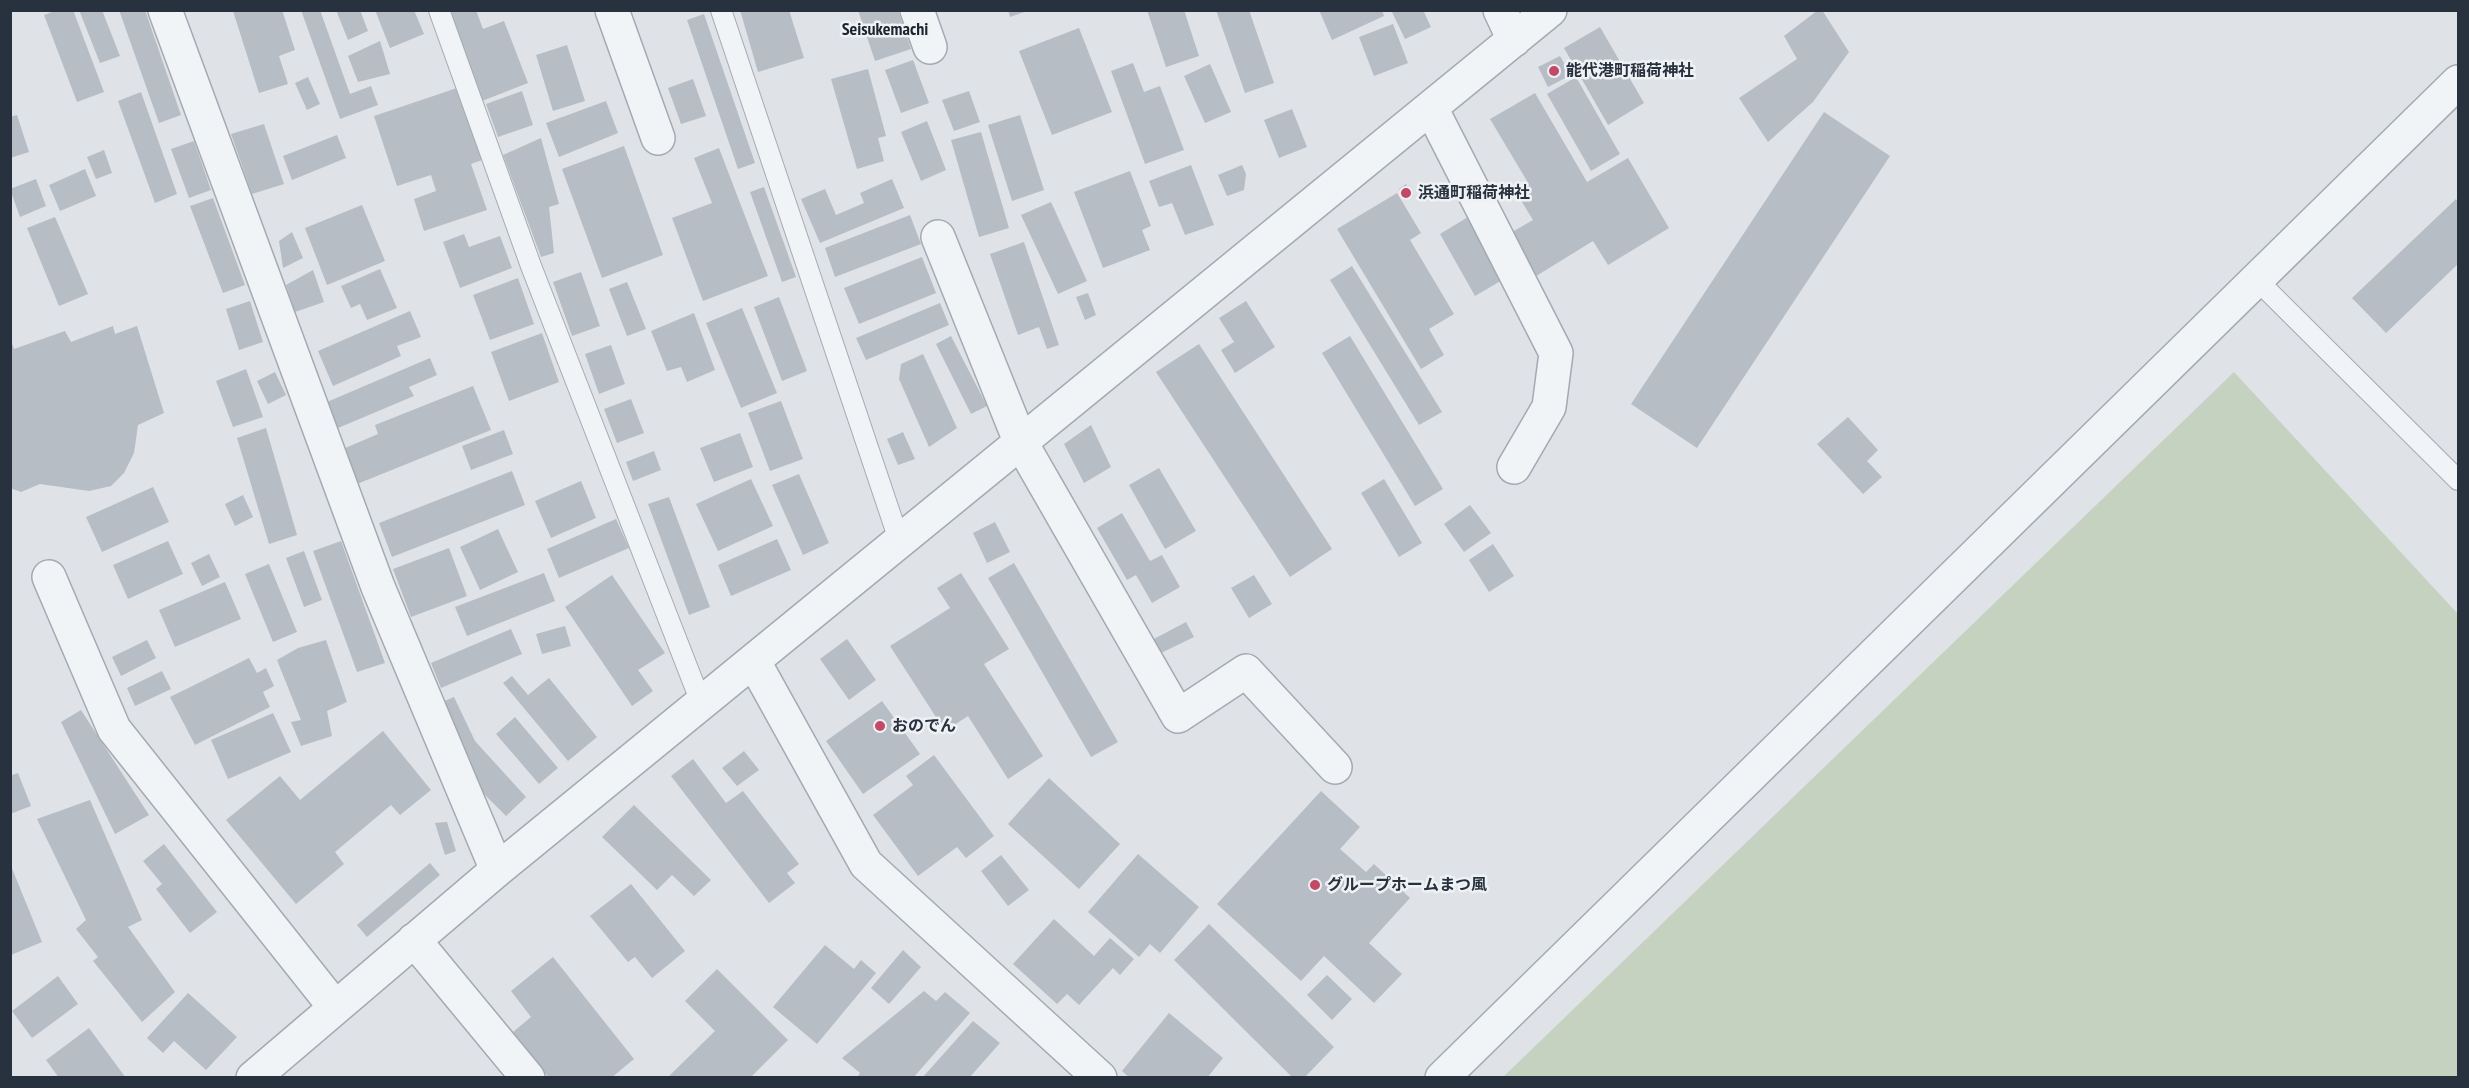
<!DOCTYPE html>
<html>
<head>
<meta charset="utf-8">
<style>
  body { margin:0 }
  #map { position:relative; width:2469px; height:1088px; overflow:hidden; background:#dfe3e8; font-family:"PT Sans Narrow",sans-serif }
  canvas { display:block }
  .frame { position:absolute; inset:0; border:12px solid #28323e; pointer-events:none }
</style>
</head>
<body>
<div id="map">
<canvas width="2469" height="1088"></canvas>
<div class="frame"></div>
</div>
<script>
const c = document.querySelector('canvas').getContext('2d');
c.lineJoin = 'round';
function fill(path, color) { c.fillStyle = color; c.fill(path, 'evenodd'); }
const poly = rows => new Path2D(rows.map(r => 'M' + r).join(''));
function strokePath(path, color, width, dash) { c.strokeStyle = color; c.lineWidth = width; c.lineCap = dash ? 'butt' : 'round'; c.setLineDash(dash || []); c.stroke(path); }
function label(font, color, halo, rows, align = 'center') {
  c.font = font + ' "PT Sans Narrow","Noto Sans JP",sans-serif'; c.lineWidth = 5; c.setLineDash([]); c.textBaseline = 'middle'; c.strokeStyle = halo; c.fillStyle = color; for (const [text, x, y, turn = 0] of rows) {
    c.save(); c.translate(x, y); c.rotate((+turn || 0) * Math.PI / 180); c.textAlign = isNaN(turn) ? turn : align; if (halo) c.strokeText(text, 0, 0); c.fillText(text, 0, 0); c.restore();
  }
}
fill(poly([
  [2234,372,2458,614,2458,1077,1503,1077]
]), '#c6d2c0');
fill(poly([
  [57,10,73,10,104,92,77,102,44,15],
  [79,10,102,10,120,56,100,63],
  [119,10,145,10,181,115,159,123],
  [236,10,282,10,295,50,279,56,288,84,259,93,233,11],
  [301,10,320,10,350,94,371,86,378,105,340,119],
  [336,10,360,10,368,31,348,40],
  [375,10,414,10,424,34,390,48],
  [457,10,476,10,483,29,504,21,528,83,482,101,448,14],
  [740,10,789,10,804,58,758,72],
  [858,10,898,10,911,49,875,61],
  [1008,10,1027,10,1027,11,1010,17],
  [1147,10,1184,10,1199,56,1166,67],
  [1216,10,1249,10,1274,83,1245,93],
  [1319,10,1382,10,1384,16,1332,40],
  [1391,10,1423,10,1431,27,1405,39],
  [1818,10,1822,10,1849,52,1813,102,1768,142,1739,98,1797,59,1784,36],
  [704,14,755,163,738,169,687,20],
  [1393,24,1408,63,1374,76,1359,37],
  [1600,27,1644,103,1608,125,1564,48],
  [1079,28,1112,112,1052,135,1019,51],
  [380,41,390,74,358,82,348,56],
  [567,45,585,101,553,111,536,55],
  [1560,56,1571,75,1548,87,1538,67],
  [913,60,929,103,901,113,885,70],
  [1133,63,1144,92,1160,86,1184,150,1145,164,1111,71],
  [1210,64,1231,112,1205,123,1184,76],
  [868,69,886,136,878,138,884,161,857,169,831,79],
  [308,77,320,104,307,110,295,83],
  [1576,77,1620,154,1591,171,1547,94],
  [693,79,706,116,681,124,668,88],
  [460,87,485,159,471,164,487,210,424,231,414,199,436,191,431,175,397,186,374,116],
  [522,91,533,125,498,137,486,104],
  [969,91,980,122,954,131,942,100],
  [141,92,177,194,155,203,118,101],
  [1535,93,1587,182,1628,158,1669,228,1608,265,1593,241,1533,278,1507,235,1533,220,1514,189,1527,181,1490,119],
  [606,101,618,133,559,157,546,123],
  [1292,109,1307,147,1279,158,1264,120],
  [1824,112,1890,156,1697,448,1631,404],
  [17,115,29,152,10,158,10,117],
  [1020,115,1044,190,1012,201,988,125],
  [927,121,946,170,921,181,901,132],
  [264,124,284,184,252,194,231,134],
  [981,132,1009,228,979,237,951,140],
  [337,135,346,158,292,180,283,156],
  [541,138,559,204,549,207,554,253,541,257,503,155],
  [194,141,211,190,189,198,171,149],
  [624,146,663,255,602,278,562,169],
  [719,148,768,276,703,301,672,218,712,203,694,158],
  [104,150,112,173,96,179,87,157],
  [1191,165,1214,225,1185,235,1172,203,1159,207,1149,181],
  [1242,165,1246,174,1244,190,1227,196,1218,175],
  [85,169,96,196,60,211,49,185],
  [1130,171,1151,226,1142,230,1150,250,1103,268,1074,192],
  [36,179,46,206,20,217,10,189],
  [892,179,904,208,820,243,801,199,825,189,836,215,864,203,860,193],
  [1406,184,1413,196,1405,200,1399,189],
  [764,187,796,277,782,282,750,192],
  [1397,193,1421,233,1410,240,1454,314,1429,329,1444,355,1421,369,1337,229],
  [213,198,245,285,223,293,190,206],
  [2456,199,2458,202,2458,264,2386,333,2352,298],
  [1051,202,1087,281,1058,294,1021,215],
  [362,205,385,261,327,285,305,228],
  [910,215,921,244,835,277,825,248],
  [55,217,88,294,59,306,27,228],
  [1468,217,1504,279,1475,296,1440,234],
  [292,232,303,258,283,268,279,241],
  [464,234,469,247,500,236,512,268,460,288,443,242],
  [1024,242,1059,345,1047,349,1039,327,1018,335,990,254],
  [922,257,936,293,859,324,844,288],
  [1352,266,1442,412,1419,425,1330,280],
  [380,269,397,308,367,320,360,304,351,308,341,286],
  [313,270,324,302,295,312,286,285],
  [581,272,600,326,572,336,553,282],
  [518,278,534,324,490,340,473,295],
  [627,282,646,329,627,336,609,289],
  [1088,293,1096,315,1085,320,1076,297],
  [779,297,807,371,782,381,754,307],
  [250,301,263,342,239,350,226,309],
  [1246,301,1275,347,1235,373,1221,350,1234,342,1219,318],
  [940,303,949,325,866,360,856,338],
  [742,308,777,393,741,408,706,323],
  [410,311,421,337,397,346,401,356,333,386,318,351],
  [694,313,715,370,687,382,681,367,667,371,651,331],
  [113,326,115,334,137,326,164,413,138,425,134,453,124,473,111,486,89,491,40,484,21,492,10,488,10,338,14,349,65,331,71,342],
  [542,333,559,382,509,401,491,352],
  [951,336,987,406,971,414,936,344],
  [1350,336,1443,489,1415,506,1322,353],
  [1199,344,1332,549,1290,577,1156,372],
  [611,345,625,384,599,394,585,354],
  [923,354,957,428,929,447,899,379,901,364],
  [430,358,437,375,409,387,414,396,338,428,327,402],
  [246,369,263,417,233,427,216,381],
  [275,372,286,395,268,404,257,381],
  [473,386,491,430,357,484,343,449,378,434,375,425],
  [631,399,644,433,617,443,604,409],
  [781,401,803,459,770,471,748,413],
  [1848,417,1878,450,1867,461,1882,477,1863,494,1817,444],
  [1091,425,1111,467,1084,483,1064,444],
  [266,428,297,535,269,544,237,438],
  [504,430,513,454,471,470,462,446],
  [903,432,915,459,898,465,887,439],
  [740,433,753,467,714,482,700,448],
  [654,451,661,470,633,481,626,462],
  [1159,468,1196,531,1165,549,1129,485],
  [512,471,525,505,392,557,379,523],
  [799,474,829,543,803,555,772,485],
  [751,479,773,526,718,551,696,504],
  [1384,479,1422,543,1399,557,1361,493],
  [581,481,596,518,551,538,535,501],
  [153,487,169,522,102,552,86,517],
  [243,495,253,517,235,526,225,504],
  [669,497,710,607,689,615,648,504],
  [1470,505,1491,533,1464,552,1444,524],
  [1122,513,1150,561,1162,555,1180,587,1152,603,1136,575,1127,580,1097,528],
  [616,519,629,548,559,578,547,549],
  [995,522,1010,552,987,563,973,533],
  [498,529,518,572,480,590,460,547],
  [777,539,791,570,731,596,718,565],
  [168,541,183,574,128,599,113,565],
  [341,541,385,663,357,672,313,551],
  [1493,544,1514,576,1489,592,1469,560],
  [449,548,467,596,411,617,393,569],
  [304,551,322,600,304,607,286,558],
  [209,554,220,577,202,586,191,563],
  [1014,563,1118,742,1091,757,988,578],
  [269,564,297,632,273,642,245,574],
  [544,573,555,601,467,636,455,607],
  [961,573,1009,649,984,664,1043,756,1008,779,968,716,945,731,890,646,950,608,937,588],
  [612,575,665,653,638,670,653,691,632,706,565,607],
  [1254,575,1272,604,1249,618,1231,588],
  [225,582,241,619,175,647,159,610],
  [1186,622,1194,637,1159,654,1152,640],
  [565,626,571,646,542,654,536,634],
  [511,629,522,654,441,688,431,663],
  [847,639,876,680,849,700,820,659],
  [147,640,156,658,121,676,112,657],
  [326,640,347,702,327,711,332,736,301,746,291,722,301,720,277,660,298,648],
  [249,658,257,673,266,668,274,686,263,692,270,707,195,745,170,697],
  [162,671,171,689,135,706,127,688],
  [512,676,528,695,549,678,597,737,568,761,503,683],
  [454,697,475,741,526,797,506,816,472,782,440,703],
  [882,701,920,754,863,794,826,741],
  [81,710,149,815,115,834,61,722],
  [273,713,291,752,228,779,211,740],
  [515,717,558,768,539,784,496,734],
  [383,731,431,790,400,815,391,805,335,852,344,864,296,904,226,820,280,776,300,800],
  [744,751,759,770,737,786,722,768],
  [934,755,994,836,966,858,957,847,918,876,873,815,913,785,906,776],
  [693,759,726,803,743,791,799,864,787,873,795,883,769,903,671,776],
  [18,773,31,806,10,814,10,776],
  [1049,778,1120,844,1079,889,1008,824],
  [1321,791,1360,827,1340,849,1366,872,1374,864,1410,898,1369,943,1402,974,1374,1003,1324,956,1301,981,1217,904],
  [90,800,142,920,128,927,175,992,142,1022,93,961,98,957,76,929,86,920,37,819],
  [634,805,711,880,694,896,672,875,657,890,602,837],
  [447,822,456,851,445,855,435,823],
  [164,844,217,912,190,933,156,889,162,884,143,861],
  [1138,854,1199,907,1160,953,1150,944,1139,957,1088,912],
  [1001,855,1029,890,1008,906,981,871],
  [430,863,440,875,367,937,357,925],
  [11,866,42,942,11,955],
  [631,884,685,951,652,978,635,957,628,962,590,916],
  [1054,919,1094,956,1110,938,1134,959,1120,975,1113,968,1079,1005,1067,994,1057,1004,1013,964],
  [1209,924,1334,1047,1304,1078,1293,1078,1174,960],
  [825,945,854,969,861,960,876,973,817,1044,773,1007],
  [903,950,921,967,889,1004,871,988],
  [553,957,634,1059,611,1078,549,1078,513,1032,531,1017,511,991],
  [717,969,788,1040,750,1078,667,1078,715,1031,685,1001],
  [1327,975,1352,999,1332,1020,1307,995],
  [58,976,78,1004,32,1038,12,1011],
  [924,991,936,1001,945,992,970,1013,913,1078,857,1078,860,1073,842,1058],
  [188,993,237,1037,206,1070,174,1041,163,1053,147,1038],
  [1169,1013,1223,1058,1207,1078,1130,1078,1122,1071],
  [973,1021,1000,1043,969,1078,922,1078],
  [89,1028,126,1078,59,1078,46,1060]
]), '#b6bdc4');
const service = poly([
  [439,10,531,266,702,705],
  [721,10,899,540],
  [2257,280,2458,480]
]);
const minor = poly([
  [165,10,378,587,497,870],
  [612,10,658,138],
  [917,10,930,47],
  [1500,10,1514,40],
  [1431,108,1556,353,1549,407,1514,467],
  [938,237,1020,441,1178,716,1246,671,1335,767],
  [49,577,114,729,334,1006],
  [754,662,866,864,1100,1078],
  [414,940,528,1078],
  [253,1078,497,870,1550,10]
]);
const tertiary = poly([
  [1442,1078,2458,82]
]);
strokePath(service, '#a4aab2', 22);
strokePath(minor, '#a4aab2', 36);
strokePath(tertiary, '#a4aab2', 36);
strokePath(service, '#f1f4f6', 20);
strokePath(minor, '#f1f4f6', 33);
strokePath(tertiary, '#f1f4f6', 33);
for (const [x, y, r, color] of [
  [1554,71,6,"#ca4666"],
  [1406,193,6,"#ca4666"],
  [880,726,6,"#ca4666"],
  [1315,885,6,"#ca4666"]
]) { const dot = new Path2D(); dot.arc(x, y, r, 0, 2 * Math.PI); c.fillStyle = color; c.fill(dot); strokePath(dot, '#eef2f5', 2); }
label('bold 16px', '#28323e', '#eef2f5', [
  ["能代港町稲荷神社",1566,71],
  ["浜通町稲荷神社",1418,193],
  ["おのでん",892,726],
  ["グループホームまつ風",1327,885]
], 'left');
label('bold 18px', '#1b232f', '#eef2f5', [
  ["Seisukemachi",885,30]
]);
</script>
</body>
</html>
